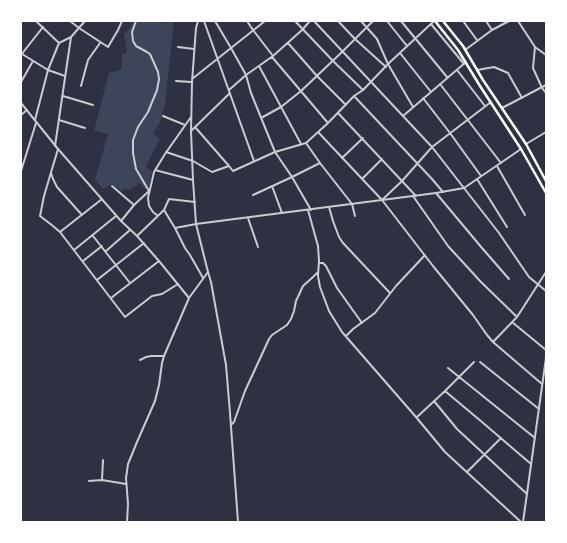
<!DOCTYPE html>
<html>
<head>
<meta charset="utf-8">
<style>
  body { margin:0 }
  #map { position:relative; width:567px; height:543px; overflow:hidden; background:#2d3142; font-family:"Noto Serif",serif }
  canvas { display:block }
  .frame { position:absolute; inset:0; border:22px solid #fff; pointer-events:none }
</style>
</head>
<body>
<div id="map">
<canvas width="567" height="543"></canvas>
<div class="frame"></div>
</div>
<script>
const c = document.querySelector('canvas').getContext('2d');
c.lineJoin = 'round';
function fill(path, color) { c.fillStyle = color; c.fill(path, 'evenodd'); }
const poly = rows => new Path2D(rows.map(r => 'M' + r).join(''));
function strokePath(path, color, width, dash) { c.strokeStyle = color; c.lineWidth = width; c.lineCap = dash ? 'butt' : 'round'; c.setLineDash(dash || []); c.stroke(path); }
fill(poly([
  [133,21,158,21,167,23,167,21,174,21,165,104,160,122,153,134,160,139,150,158,146,168,152,171,149,185,145,189,140,183,130,190,125,188,121,191,112,184,103,189,95,180,108,134,94,131,109,73,121,70,122,64,122,55,127,52,124,34,130,29]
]), '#3c4559');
strokePath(poly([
  [36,21,59,43,71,37],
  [70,21,79,28,108,47,118,30,122,21],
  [204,21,254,161],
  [215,21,231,48,246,75,251,93,275,152,292,177,311,210],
  [247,21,253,30,273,56],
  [295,21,333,61,363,90],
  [314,21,432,147,499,233,529,277,546,291],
  [338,21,355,39,386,67],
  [361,21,377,39,388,64,413,107],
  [387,21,407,46],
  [401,21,447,77],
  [463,21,477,40],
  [486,21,492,30],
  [518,21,535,47,533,68,542,88,546,93],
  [431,24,464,64],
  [288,43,317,76,346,105],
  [178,47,194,49],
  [535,47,546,55],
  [465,50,492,30,509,21],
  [400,53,431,92],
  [22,54,48,70,65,76],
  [21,55,43,27],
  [272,57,328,123],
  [259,66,301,144],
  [457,70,485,106],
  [477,70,494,67,508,73,522,98],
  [192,79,265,21],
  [176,81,191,82],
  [21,82,33,61],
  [440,84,501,163],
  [81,86,88,60,100,43],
  [229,90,246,75,273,56,302,30,310,21],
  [63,96,93,105],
  [354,96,432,179,443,192],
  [423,98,450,133,481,176],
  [502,108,546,85],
  [338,113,416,196],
  [21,115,27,110],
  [163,116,185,125],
  [403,116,466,62],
  [261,118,281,107,301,91,342,52,373,21],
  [35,120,48,70,59,43],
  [59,120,85,128],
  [195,127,229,166],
  [191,131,230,93],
  [318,132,382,200,433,266,473,315,487,335,493,342,542,384],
  [306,143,320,163,352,204,355,216],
  [526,144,546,132],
  [55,146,71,37,85,21],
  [58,149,44,196,40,216,53,226,60,232,125,317,152,296,162,294,178,284],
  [166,152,193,161],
  [342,158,363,138],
  [193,161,212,172,229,166,233,171,275,152,306,143,328,123,354,96,363,90,388,64,434,21],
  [497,166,525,215],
  [155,170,193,180],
  [21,171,36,123],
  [51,173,53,179,57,187,82,215],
  [362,179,382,159],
  [477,179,507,227],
  [112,186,134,205],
  [272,186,282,213],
  [436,193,482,248,509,279],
  [253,195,292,177,320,163],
  [413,196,448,246,481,282,517,317],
  [382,200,402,181,432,147,491,102],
  [329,207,333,221,339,237,343,243,390,293],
  [164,210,169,199,195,202],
  [308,210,318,246,319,261,318,276,320,287,329,311,342,332,416,417,445,452,521,522],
  [158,216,153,212,149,206,148,198,154,172,165,154,191,117],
  [248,218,258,247],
  [121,221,134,205,149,191,136,169,133,153,133,140,138,127,148,112,157,90,159,79,158,72,150,54,147,52,136,46,133,41,132,32,136,21],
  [175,228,196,224,193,180,191,131,192,82,196,28,198,21],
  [60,232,102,199],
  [93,236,130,283],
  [137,236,164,210,175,228,185,248,190,255,203,278],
  [74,250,116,216],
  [106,251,130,230],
  [83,261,102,246],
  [319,263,323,263,326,266,337,288,362,323],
  [208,272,211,282,226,365,230,413,238,522],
  [97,280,144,243],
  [111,298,159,261],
  [512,322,546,350],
  [346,336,353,329,375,313,396,286,425,255],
  [493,342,517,317,546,272],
  [140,360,146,357,151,356,164,356],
  [480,362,539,409],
  [448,368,535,438],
  [445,391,482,422,531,464],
  [434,401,457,429,527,494],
  [417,417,445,391,474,362],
  [232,424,234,422,245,391,269,339,272,335,287,325,291,319,294,311,296,301,303,286,313,277,318,272],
  [467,472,501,438],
  [102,480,103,460],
  [89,481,102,480,126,484],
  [127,522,128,504,126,478,128,464,137,442,155,401,159,385,162,363,164,356,189,298]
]), '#caccd0', 2);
strokePath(poly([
  [21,103,58,149,121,221,137,236,159,261,189,298,208,272,196,224,436,193,464,188,521,149],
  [523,522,546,358]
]), '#caccd0', 2);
strokePath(poly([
  [435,21,458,50,480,86,521,149,546,193],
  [443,21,463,46,483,80,526,144,546,181]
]), '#fff', 2.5);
</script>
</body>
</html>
